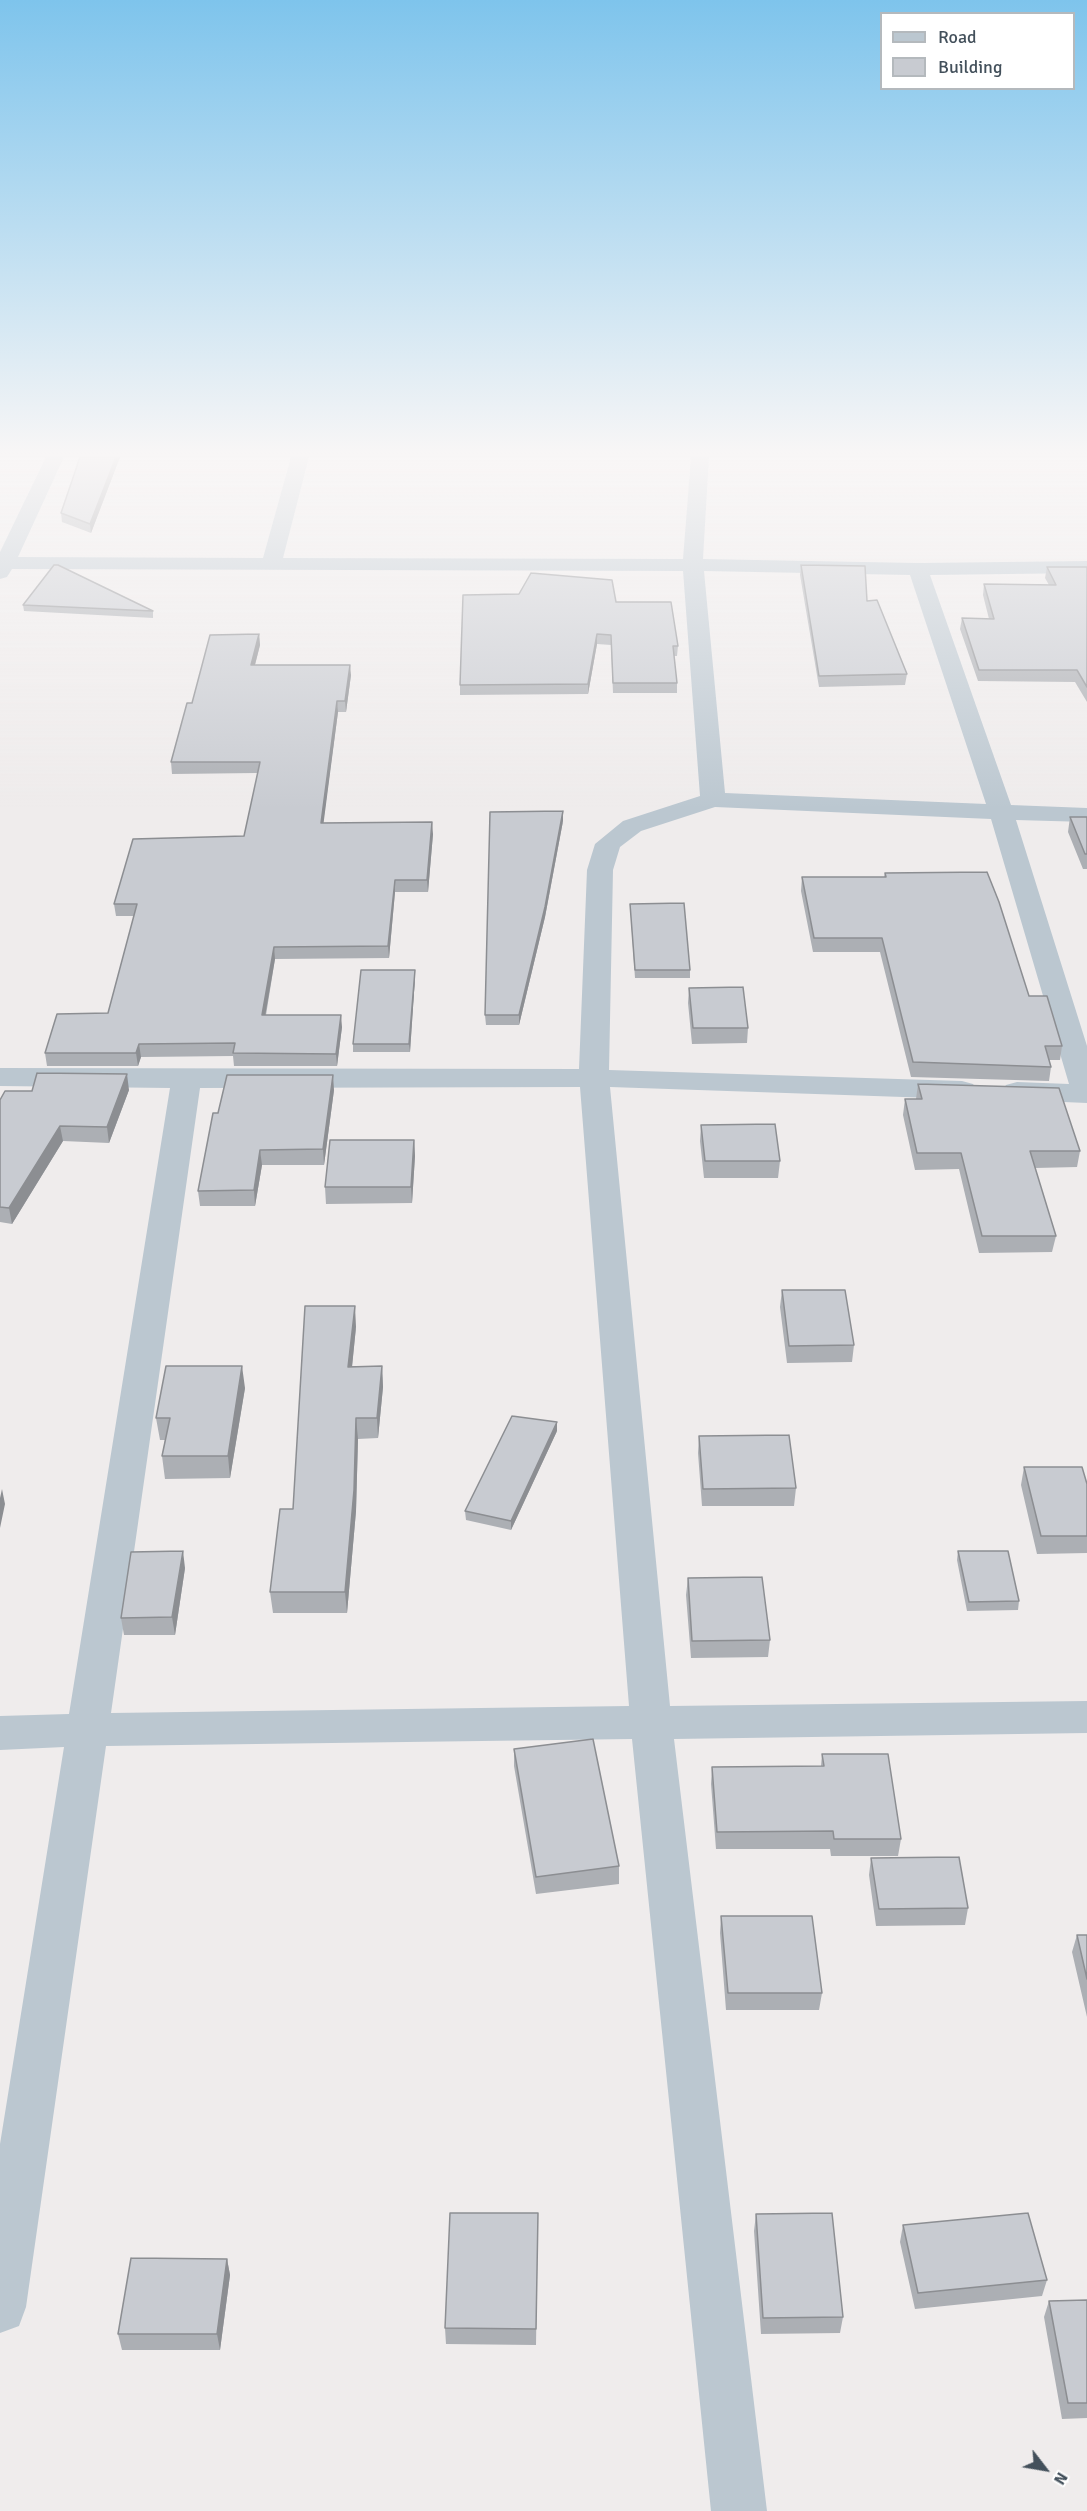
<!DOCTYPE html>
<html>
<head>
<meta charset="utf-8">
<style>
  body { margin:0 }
  #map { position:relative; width:1087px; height:2511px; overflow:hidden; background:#efecec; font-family:Signika,sans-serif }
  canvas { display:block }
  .legend { position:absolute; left:880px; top:12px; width:195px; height:78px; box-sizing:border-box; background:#fff; border:2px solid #b4b9bd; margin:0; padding:8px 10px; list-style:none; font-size:18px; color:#43505b }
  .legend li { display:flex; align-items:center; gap:12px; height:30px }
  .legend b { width:30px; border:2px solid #b4b9bd }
  .north { position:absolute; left:1015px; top:2439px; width:60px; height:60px; -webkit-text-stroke:4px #fff; paint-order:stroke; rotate:121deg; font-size:16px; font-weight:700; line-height:24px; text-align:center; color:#43505b }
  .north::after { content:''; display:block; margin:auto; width:21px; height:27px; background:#43505b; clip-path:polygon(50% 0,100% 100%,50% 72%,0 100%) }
</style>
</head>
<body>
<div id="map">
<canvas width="1087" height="2511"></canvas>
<ul class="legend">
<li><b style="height:8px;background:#bbc7d0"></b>Road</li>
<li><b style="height:16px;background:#c8cbd1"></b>Building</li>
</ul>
<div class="north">N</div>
</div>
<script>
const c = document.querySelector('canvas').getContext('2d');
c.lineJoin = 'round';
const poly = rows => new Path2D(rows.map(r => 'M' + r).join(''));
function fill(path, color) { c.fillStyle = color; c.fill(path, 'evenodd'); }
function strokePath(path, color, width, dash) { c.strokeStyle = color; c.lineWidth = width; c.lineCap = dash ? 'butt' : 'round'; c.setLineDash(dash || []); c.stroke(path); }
fill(poly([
  [46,457,64,457,18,557,263,558,291,457,309,457,283,558,683,559,691,457,709,457,703,559,918,563,1087,561,1087,573,930,575,1011,805,1087,808,1087,822,1016,820,1087,1046,1087,1103,1017,1100,1006,1097,1002,1091,1006,1085,1017,1082,1069,1084,991,819,715,807,641,831,620,847,613,870,609,1070,962,1081,973,1084,977,1090,973,1096,962,1099,610,1087,670,1706,1087,1701,1087,1733,674,1739,767,2511,711,2511,632,1739,106,1746,26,2307,19,2326,0,2333,0,2144,64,1747,0,1750,0,1716,69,1714,170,1088,0,1086,0,1068,579,1069,587,870,595,844,623,821,700,796,683,571,12,569,7,577,0,579,0,552,46,457],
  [704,571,910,575,986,804,725,793,704,571],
  [580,1087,629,1706,111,1713,200,1088,580,1087]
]), '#bbc7d0');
fill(poly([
  [120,457,91,533,62,522,61,513],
  [801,565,867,601,907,674,905,685,819,687,800,575],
  [1047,567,1087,567,1087,702,1075,682,978,681,960,629,962,618,989,619,983,595,984,584,1049,585,1045,578],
  [616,602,678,646,677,656,674,656,677,683,677,693,613,693,611,645,597,644,588,694,460,695,460,685],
  [23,605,153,611,153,618,24,611],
  [259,634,260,645,255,665,351,675,346,712,338,712,323,823,433,834,428,892,395,892,389,958,275,959,266,1015,342,1027,337,1066,234,1066,233,1056,141,1057,138,1066,47,1066,45,1053,108,1013,134,916,116,916,114,904,244,836,258,773,172,774,171,762,192,703],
  [1070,817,1087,817,1087,869,1083,869,1068,832],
  [563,821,545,917,519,1025,486,1025,485,1015],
  [885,873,1029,996,1062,1046,1060,1060,1049,1060,1051,1067,1049,1081,911,1077,880,952,813,952,801,891,802,877,884,877],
  [630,904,690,970,690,978,635,978],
  [415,978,410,1052,353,1052,353,1044],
  [689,988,748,1028,747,1043,692,1044,688,1003],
  [918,1084,1080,1151,1077,1167,1035,1168,1056,1236,1052,1252,979,1253,959,1169,915,1170,903,1115,905,1099,916,1099],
  [129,1090,109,1143,63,1141,12,1224,0,1222,0,1100,32,1091],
  [334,1090,324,1165,262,1165,255,1206,200,1206,198,1191,218,1113],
  [701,1125,780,1161,778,1178,704,1178,700,1141],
  [414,1140,415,1156,412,1203,326,1204,325,1187],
  [782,1290,854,1345,852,1362,787,1363,780,1307],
  [356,1327,352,1366,382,1366,383,1387,378,1438,358,1439,356,1511,347,1613,273,1613,270,1592,293,1509],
  [245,1388,230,1478,165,1479,162,1456,165,1440,160,1440,156,1418],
  [557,1431,511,1530,466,1520,465,1511],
  [699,1436,796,1488,794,1506,702,1506,698,1453],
  [1024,1467,1087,1484,1087,1553,1037,1554,1021,1485],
  [958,1551,1019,1601,1018,1610,967,1611,957,1560],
  [185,1568,175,1635,124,1635,121,1618],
  [688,1578,770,1640,768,1657,691,1658,686,1595],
  [514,1749,619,1866,619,1884,536,1894,514,1766],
  [822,1754,901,1839,898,1856,831,1856,830,1849,716,1849,711,1784,712,1767,821,1766],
  [871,1858,968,1908,965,1925,876,1926,869,1875],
  [721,1916,822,1993,819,2010,726,2010,720,1933],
  [1077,1935,1087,1935,1087,2017,1072,1952],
  [538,2213,536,2345,446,2344,445,2328],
  [756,2214,843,2317,840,2333,761,2334,754,2231],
  [903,2225,1047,2280,1042,2296,915,2309,900,2242],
  [227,2259,230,2275,220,2350,122,2350,118,2334],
  [1087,2300,1087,2418,1062,2419,1044,2317,1049,2301]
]), '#acafb4');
fill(poly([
  [116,457,120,457,91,533,90,524],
  [259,634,260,645,252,676,251,665],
  [597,634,597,644,588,694,588,684],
  [350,665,351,675,346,712,345,701],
  [337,701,338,712,322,835,321,823],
  [563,811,563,821,545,917,519,1025,519,1015],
  [432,822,433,834,428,892,427,880],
  [395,880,395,892,389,958,388,946],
  [274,947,275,959,263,1028,262,1015],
  [415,970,415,978,410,1052,409,1044],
  [341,1015,342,1027,337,1066,336,1054],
  [139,1044,141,1057,138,1066,136,1053],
  [127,1074,129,1090,109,1143,107,1127],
  [333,1075,334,1090,324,1165,323,1149],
  [60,1126,63,1141,12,1224,9,1208],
  [414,1140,415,1156,412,1203,411,1187],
  [260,1150,262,1165,255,1206,254,1190],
  [355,1306,356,1327,350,1387,348,1367],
  [242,1366,245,1388,230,1478,228,1456],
  [382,1366,383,1387,378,1438,377,1418],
  [356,1418,358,1439,356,1511,347,1613,345,1592],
  [557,1422,557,1431,511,1530,511,1521],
  [2,1489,5,1504,0,1528,0,1498],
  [183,1551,185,1568,175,1635,172,1617],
  [227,2259,230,2275,220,2350,217,2334]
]), '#8c8e92');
const building = poly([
  [80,457,116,457,90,524,61,513,80,457],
  [54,565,58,565,153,611,23,605,54,565],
  [801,565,865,566,867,601,877,600,907,674,819,676,801,565],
  [1047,567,1087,567,1087,687,1077,670,979,670,962,618,994,619,984,584,1056,585,1047,567],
  [531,573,612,580,616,602,671,602,678,646,673,646,677,683,613,683,611,635,597,634,588,684,460,685,463,595,519,594,531,573],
  [259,634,251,665,350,665,345,701,337,701,321,823,432,822,427,880,395,880,388,946,274,947,262,1015,341,1015,336,1054,233,1053,235,1043,139,1044,136,1053,45,1053,57,1014,108,1013,137,904,114,904,133,839,244,836,260,762,171,762,187,703,192,703,210,635,259,634],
  [563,811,545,907,519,1015,485,1015,490,812,563,811],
  [1070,817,1087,817,1087,854,1085,854,1070,817],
  [987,872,999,902,1029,996,1047,996,1062,1046,1045,1046,1051,1067,913,1062,882,938,814,938,802,877,886,877,885,873,987,872],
  [684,903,690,970,635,970,630,904,684,903],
  [361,970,415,970,409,1044,353,1044,361,970],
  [743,987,748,1028,693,1028,689,988,743,987],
  [37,1073,127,1074,107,1127,60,1126,9,1208,0,1207,0,1100,5,1091,32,1091,37,1073],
  [227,1075,333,1075,323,1149,260,1150,254,1190,198,1191,213,1113,218,1113,227,1075],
  [918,1084,1059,1088,1080,1151,1030,1151,1056,1236,982,1236,961,1153,917,1153,905,1099,922,1099,918,1084],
  [775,1124,780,1161,705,1161,701,1125,775,1124],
  [330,1140,414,1140,411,1187,325,1187,330,1140],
  [782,1290,845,1290,854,1345,789,1346,782,1290],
  [305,1306,355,1306,348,1367,382,1366,377,1418,356,1418,354,1490,345,1592,270,1592,280,1509,293,1509,305,1306],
  [166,1366,242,1366,228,1456,162,1456,170,1418,156,1418,166,1366],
  [512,1416,557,1422,511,1521,465,1511,512,1416],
  [789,1435,796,1488,703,1489,699,1436,789,1435],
  [1024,1467,1082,1467,1087,1484,1087,1536,1041,1536,1024,1467],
  [183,1551,172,1617,121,1618,131,1552,183,1551],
  [958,1551,1008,1551,1019,1601,969,1602,958,1551],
  [762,1577,770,1640,692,1641,688,1578,762,1577],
  [593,1739,619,1866,536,1877,514,1749,593,1739],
  [822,1754,888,1754,901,1839,834,1839,833,1831,717,1832,712,1767,824,1766,822,1754],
  [959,1857,968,1908,879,1909,871,1858,959,1857],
  [721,1916,812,1916,822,1993,728,1993,721,1916],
  [1077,1935,1087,1935,1087,1979,1077,1935],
  [450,2213,538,2213,536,2329,445,2328,450,2213],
  [832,2213,843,2317,763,2318,756,2214,832,2213],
  [1028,2213,1047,2280,918,2293,903,2225,1028,2213],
  [131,2258,227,2259,217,2334,118,2334,131,2258],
  [1087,2300,1087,2403,1068,2403,1049,2301,1087,2300]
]);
fill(building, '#c8cbd1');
strokePath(building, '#8c8e92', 1.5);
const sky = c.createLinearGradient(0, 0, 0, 809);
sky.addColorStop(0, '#7ec4ec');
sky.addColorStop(0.56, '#f8f6f6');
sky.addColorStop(1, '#f8f6f600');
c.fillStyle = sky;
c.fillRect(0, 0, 1087, 809);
</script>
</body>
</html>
